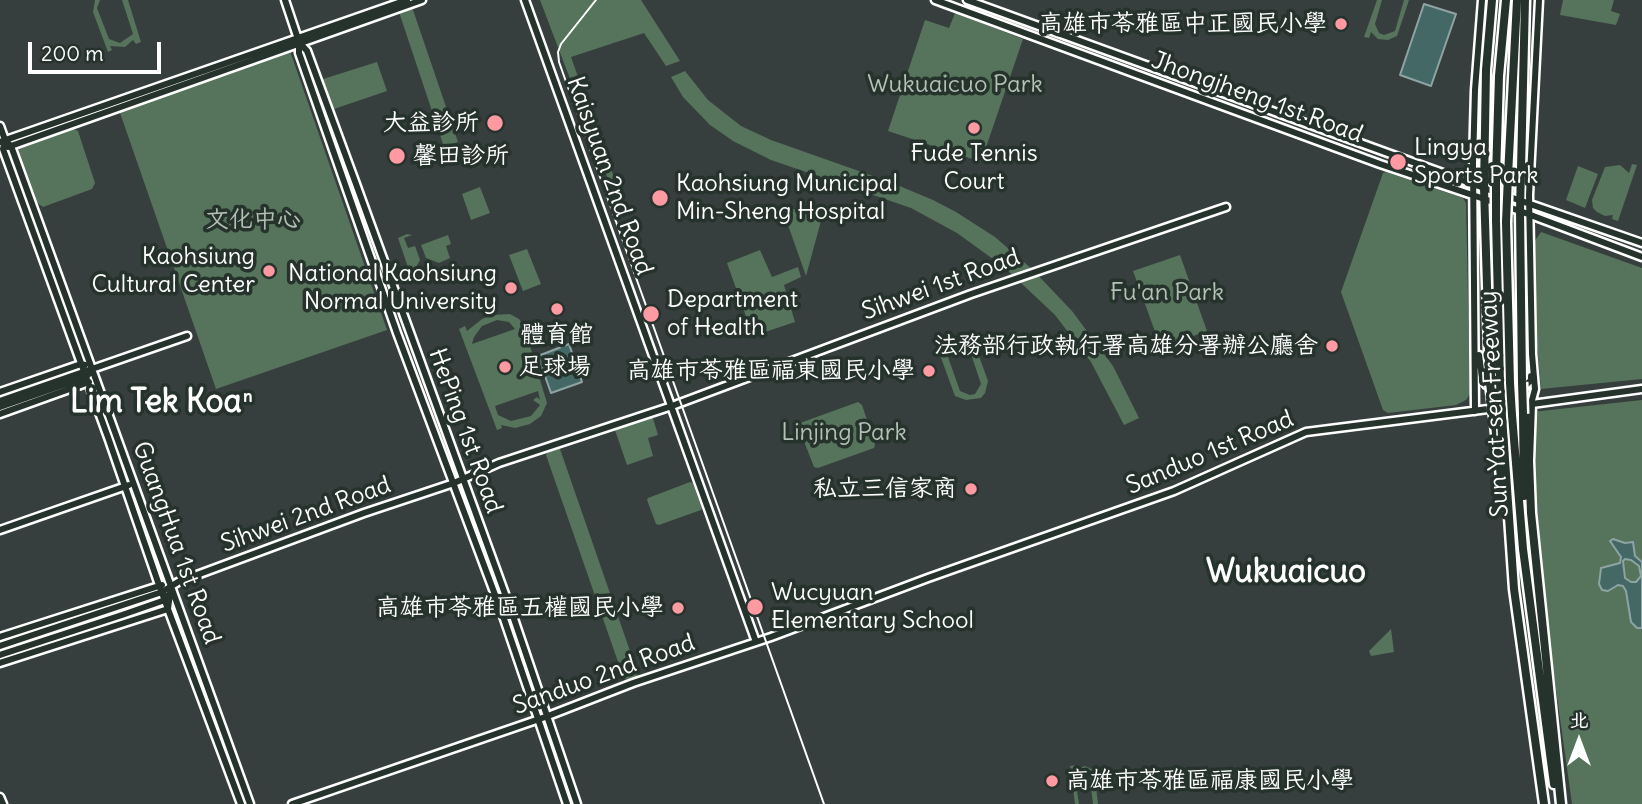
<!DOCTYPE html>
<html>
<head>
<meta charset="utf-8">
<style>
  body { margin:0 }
  #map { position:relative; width:1642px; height:804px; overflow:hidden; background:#373f3e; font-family:Delius,"LXGW WenKai TC",sans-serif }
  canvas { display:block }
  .north { position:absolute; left:1544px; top:706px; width:70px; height:70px; -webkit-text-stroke:5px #26332d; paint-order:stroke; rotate:0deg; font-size:19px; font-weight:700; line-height:28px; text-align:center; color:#fff }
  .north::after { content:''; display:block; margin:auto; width:24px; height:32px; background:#fff; clip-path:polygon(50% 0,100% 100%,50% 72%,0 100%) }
  .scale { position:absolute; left:28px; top:42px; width:133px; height:32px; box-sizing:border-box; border:4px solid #fff; border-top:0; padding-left:9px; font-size:21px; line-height:24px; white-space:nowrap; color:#fff; -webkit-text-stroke:5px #26332d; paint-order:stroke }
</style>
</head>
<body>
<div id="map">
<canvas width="1642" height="804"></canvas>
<div class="north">北</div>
<div class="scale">200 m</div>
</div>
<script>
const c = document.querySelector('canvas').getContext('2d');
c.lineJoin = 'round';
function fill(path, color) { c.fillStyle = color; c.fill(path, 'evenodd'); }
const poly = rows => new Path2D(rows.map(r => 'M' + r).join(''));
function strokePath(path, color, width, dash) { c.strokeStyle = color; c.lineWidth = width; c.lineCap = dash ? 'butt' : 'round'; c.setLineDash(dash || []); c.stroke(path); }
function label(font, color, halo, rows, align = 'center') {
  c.font = font + ' Delius,"LXGW WenKai TC",sans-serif'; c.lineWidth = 7; c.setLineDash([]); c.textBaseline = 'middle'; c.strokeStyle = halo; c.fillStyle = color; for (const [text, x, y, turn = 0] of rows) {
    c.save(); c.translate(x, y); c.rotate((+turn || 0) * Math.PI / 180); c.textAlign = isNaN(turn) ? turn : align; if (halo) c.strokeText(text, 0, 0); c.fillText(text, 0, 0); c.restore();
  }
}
fill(poly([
  [95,0,100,0,97,8,109,39,120,43,133,34,122,0,128,0,141,42,136,44,133,40,125,47,110,46,112,50,108,52,93,12],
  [540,0,641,0,680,61,666,66,644,33,571,57,584,94,577,97],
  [1377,0,1382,0,1375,24,1379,33,1384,35,1395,31,1404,0,1409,0,1397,36,1388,40,1378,39,1371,32,1369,38,1364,37],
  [1563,0,1614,0,1611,11,1620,14,1616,25,1560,15],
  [412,7,458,142,444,147,399,12],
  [955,13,1023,39,981,162,888,131,925,20,949,28],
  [290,51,387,330,216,389,119,110],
  [377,62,387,91,331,110,320,80],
  [685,71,708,100,741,126,771,140,890,182,933,200,956,212,995,237,1033,270,1072,311,1113,366,1139,418,1124,425,1091,362,1055,315,1004,267,957,233,911,208,771,160,733,141,710,125,683,97,671,77],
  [585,114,591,114,615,180,609,182],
  [72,128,78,131,95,183,92,189,43,207,36,202,18,150,22,145],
  [1632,164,1637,165,1618,221,1612,219,1613,215,1605,216,1597,212,1593,208,1592,200,1605,167,1620,165,1629,173],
  [1578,166,1598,174,1585,208,1566,200],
  [1386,172,1463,198,1466,203,1470,394,1466,400,1456,405,1388,413,1383,410,1341,292,1383,173],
  [480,187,490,213,471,220,462,194],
  [785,206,817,217,821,221,806,276,782,208],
  [1541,232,1642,268,1642,379,1541,389,1537,345,1534,242],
  [407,234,412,235,404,238,408,248,415,246,420,260,414,271,410,273,398,238],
  [448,235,451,244,446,246,450,258,439,263,426,258,421,245],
  [527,249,541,284,523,291,509,255],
  [760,250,772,277,798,267,801,277,784,285,795,322,753,336,727,263],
  [1180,255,1207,331,1161,348,1133,271],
  [510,314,519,319,524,326,547,403,541,416,530,424,515,428,501,425,502,428,497,430,459,329,465,326,467,331,482,319,493,315],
  [497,320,509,322,515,329,472,344,474,337,482,326],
  [538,391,540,400,537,397,533,400,540,405,531,416,511,421,498,415,495,406],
  [954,339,963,340,975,345,988,381,985,393,981,398,966,400,955,396,940,355,943,348],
  [961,346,970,351,981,384,975,394,970,395,960,391,948,357,953,348],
  [1642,400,1642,804,1572,804,1539,568,1533,505,1532,412],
  [858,402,862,405,875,444,874,448,818,468,814,467,798,426,800,423],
  [652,415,658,435,648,438,653,456,627,465,615,430],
  [557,448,560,449,638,674,636,678,624,679,546,455,548,451],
  [690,482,693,483,702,508,701,510,659,525,656,524,647,500,648,498],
  [1391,629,1394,652,1371,656,1369,651],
  [1075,765,1075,770,1085,766,1094,770,1098,804,1093,804,1090,779,1087,772,1083,771,1075,778,1079,804,1075,804,1070,766]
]), '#56735b');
const water = poly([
  [1424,4,1456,14,1431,86,1400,75,1424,4],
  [569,344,582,382,551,393,538,356,569,344],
  [1613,539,1625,543,1633,542,1635,556,1642,562,1642,628,1637,628,1631,622,1626,591,1623,586,1618,585,1608,591,1602,590,1599,584,1601,568,1620,563,1621,557,1610,541,1613,539],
  [1625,559,1631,560,1639,566,1641,576,1636,582,1631,582,1625,578,1623,561,1625,559]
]);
fill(water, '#436866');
strokePath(water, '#8ea4a3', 2);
const secondary = poly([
  [285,0,299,42,299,53,397,333,503,616,567,804],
  [525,0,756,642],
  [935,0,1236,111,1380,164,1520,211,1642,257],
  [967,0,1484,188,1642,243],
  [299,42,307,51,356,184,512,613,577,804],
  [0,126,5,140,11,146,250,804],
  [5,140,3,149,109,440,159,585,241,804],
  [0,142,407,0],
  [8,147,422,0],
  [1479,355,1482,377,1486,385,1496,389,1525,386,1531,380,1531,376],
  [0,392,81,364,85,365],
  [0,401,187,336],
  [1531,404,1535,389,1532,354,1529,195,1539,0],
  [0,407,86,377,89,374],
  [1510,407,1642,389],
  [1475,411,1473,163,1475,90,1482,0],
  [0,414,89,382],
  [0,530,129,485],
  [0,637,162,585],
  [0,646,162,592,178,582,364,513,454,483,499,463,672,406,971,294,1226,207],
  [0,655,122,615,165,600,166,596],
  [0,663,168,609,171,586],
  [0,797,3,804],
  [292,804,548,716,633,683,771,637,928,578,1174,491,1306,432,1496,408]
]);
const highway = poly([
  [1496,176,1499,76,1506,0],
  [1508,176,1517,0],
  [1496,220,1500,383],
  [1506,222,1510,383],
  [1522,382,1520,211,1525,0],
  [1490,383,1484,188,1486,70,1492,0],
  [1531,404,1529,461,1531,513,1561,804],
  [1523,414,1524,496],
  [1512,415,1523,549,1554,784],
  [1494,416,1502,486],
  [1502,416,1514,589,1544,804]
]);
strokePath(secondary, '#fff', 11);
strokePath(highway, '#fff', 13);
strokePath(secondary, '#26332d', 6);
strokePath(highway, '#26332d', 8);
strokePath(poly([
  [596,0,561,44,558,52,559,62,824,804]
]), '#fff', 2);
const highwayBridge = poly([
  [1496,220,1496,176],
  [1506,222,1508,176],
  [1522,382,1523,414],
  [1490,383,1494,416],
  [1500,383,1502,416],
  [1510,383,1512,415]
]);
strokePath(highwayBridge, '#fff', 13, []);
strokePath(highwayBridge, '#26332d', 8);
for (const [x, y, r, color] of [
  [1341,24,7,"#ff9aa2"],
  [495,123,9,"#ff9aa2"],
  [974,128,7,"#ff9aa2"],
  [397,156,9,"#ff9aa2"],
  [1398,162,9,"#ff9aa2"],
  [660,198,9,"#ff9aa2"],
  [269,271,7,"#ff9aa2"],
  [511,288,7,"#ff9aa2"],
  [557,309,7,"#ff9aa2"],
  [651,314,9,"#ff9aa2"],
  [1332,346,7,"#ff9aa2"],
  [505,367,7,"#ff9aa2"],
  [929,371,7,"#ff9aa2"],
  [971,489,7,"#ff9aa2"],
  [755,607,9,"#ff9aa2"],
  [678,608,7,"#ff9aa2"],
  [1052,781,7,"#ff9aa2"]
]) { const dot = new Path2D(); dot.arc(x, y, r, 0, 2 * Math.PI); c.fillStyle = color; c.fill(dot); strokePath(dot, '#26332d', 2.5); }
label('24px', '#fff', '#26332d', [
  ["高雄市苓雅區中正國民小學",1327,24],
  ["大益診所",479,123],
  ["Lingya",1414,148,"left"],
  ["Sports Park",1414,176,"left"],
  ["Fude Tennis",974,154,"center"],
  ["Court",974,182,"center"],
  ["馨田診所",413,156,"left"],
  ["Kaohsiung Municipal",676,184,"left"],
  ["Min-Sheng Hospital",676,212,"left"],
  ["Kaohsiung",255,257],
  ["Cultural Center",255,285],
  ["National Kaohsiung",497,274],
  ["Normal University",497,302],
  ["Department",667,300,"left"],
  ["of Health",667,328,"left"],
  ["體育館",557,335,"center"],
  ["法務部行政執行署高雄分署辦公廳舍",1318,346],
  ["足球場",519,367,"left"],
  ["高雄市苓雅區福東國民小學",915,371],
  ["私立三信家商",957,489],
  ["Wucyuan",771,593,"left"],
  ["Elementary School",771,621,"left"],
  ["高雄市苓雅區五權國民小學",664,608],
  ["高雄市苓雅區福康國民小學",1066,781,"left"]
], 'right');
label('24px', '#b3c0b5', '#26332d', [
  ["Wukuaicuo Park",955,85],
  ["文化中心",253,220],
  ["Fu'an Park",1167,293],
  ["Linjing Park",844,433]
]);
label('24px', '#fff', '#26332d', [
  ["Jhongjheng 1st Road",1257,98,20],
  ["Kaisyuan 2nd Road",609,176,70],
  ["Sihwei 1st Road",941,285,-20],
  ["Sun Yat-sen Freeway",1495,404,-93],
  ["HePing 1st Road",465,431,70],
  ["Sanduo 1st Road",1210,453,-23],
  ["Sihwei 2nd Road",306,515,-20],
  ["GuangHua 1st Road",176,543,70],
  ["Sanduo 2nd Road",604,675,-20]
]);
label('bold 32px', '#fff', '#26332d', [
  ["Lim Tek Koaⁿ",162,403],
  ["Wukuaicuo",1286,573]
]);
</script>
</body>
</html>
